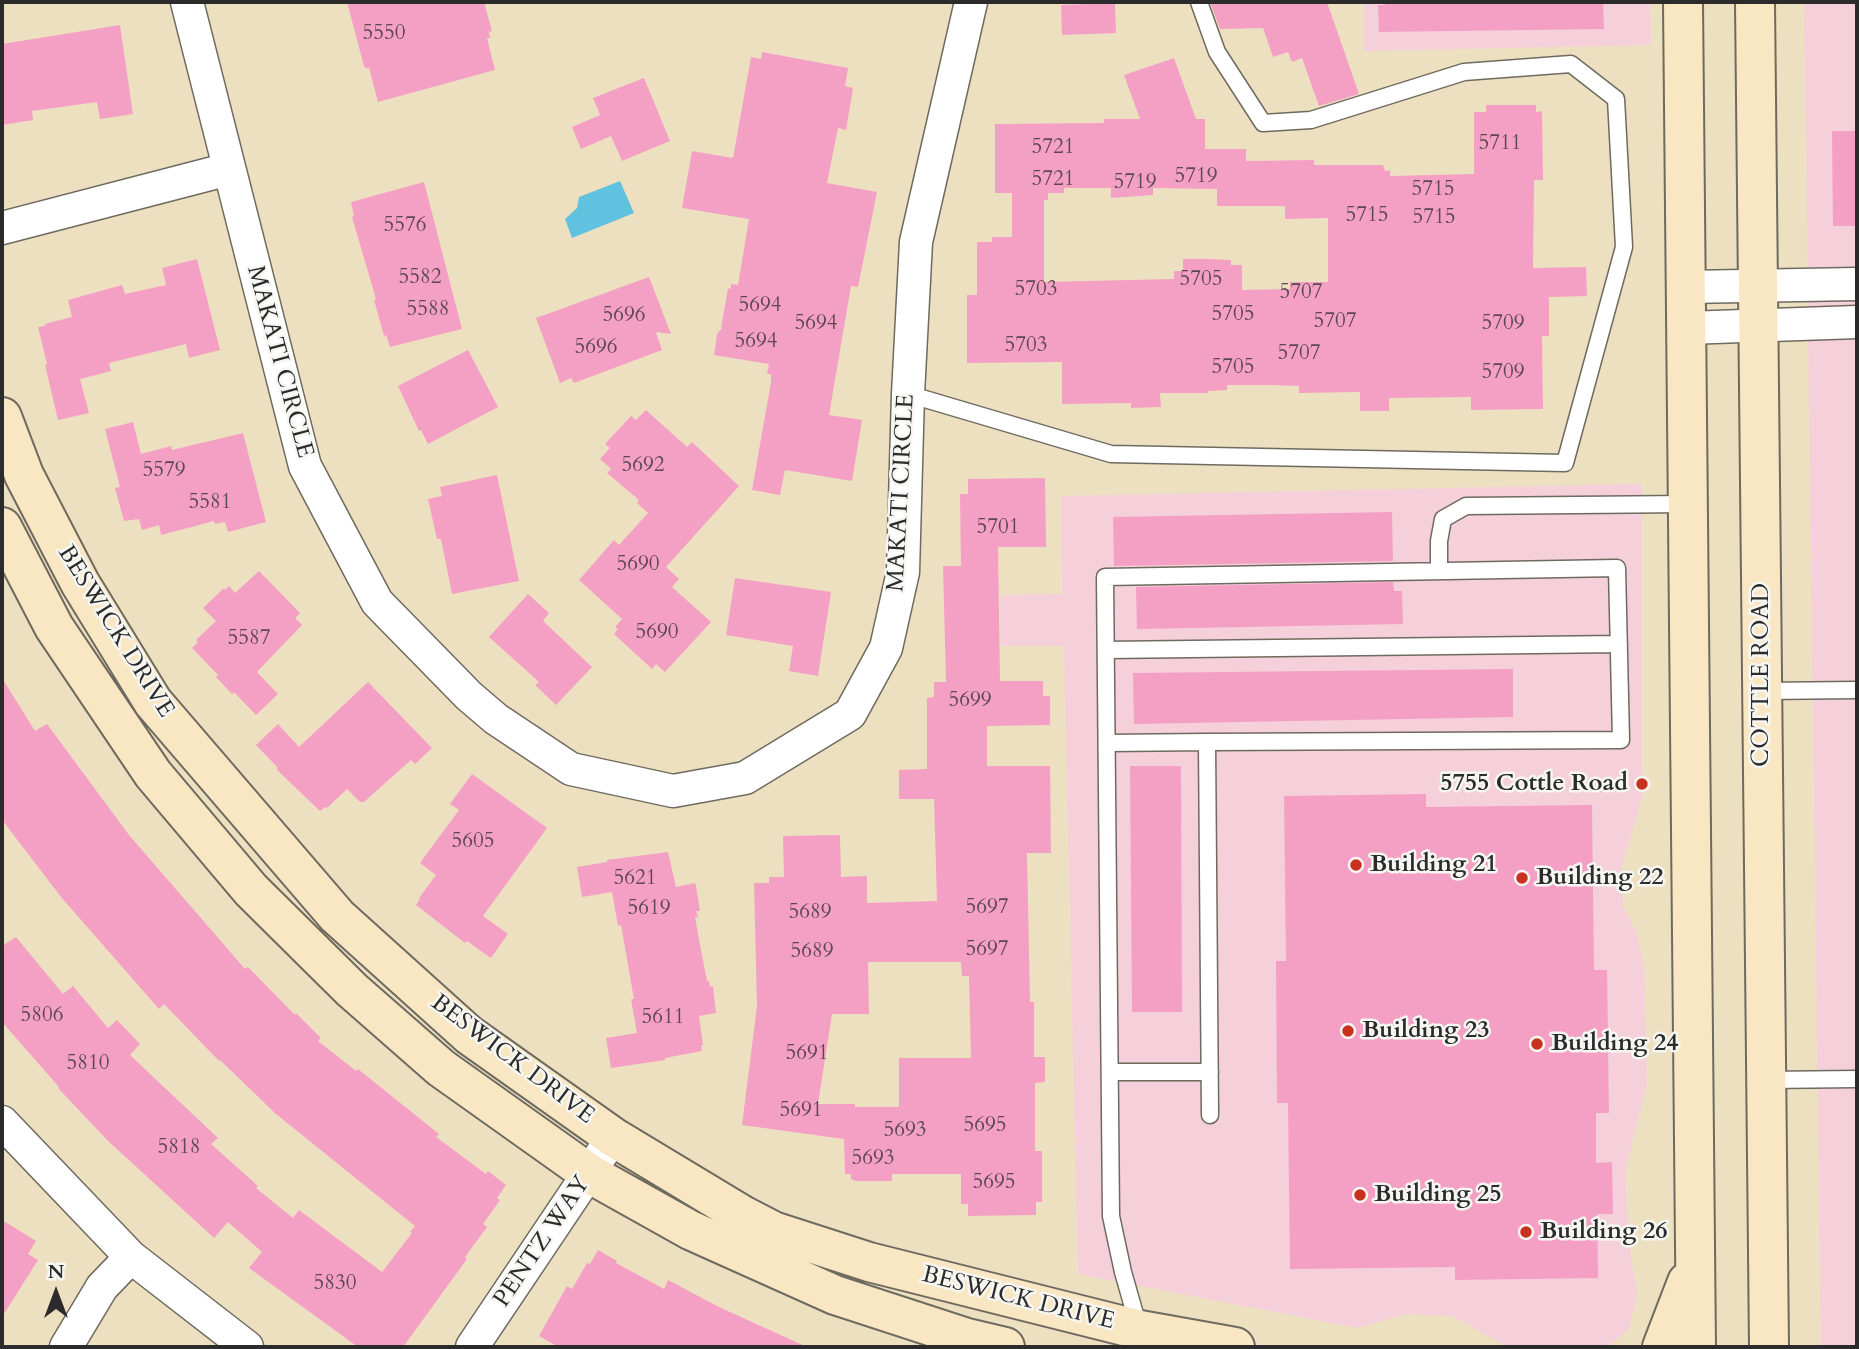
<!DOCTYPE html>
<html>
<head>
<meta charset="utf-8">
<style>
  body { margin:0 }
  #map { position:relative; width:1859px; height:1349px; overflow:hidden; background:#ede0c0; font-family:Cardo,serif }
  canvas { display:block }
  .frame { position:absolute; inset:0; border:4px solid #2b2b2b; pointer-events:none }
  .north { position:absolute; left:21px; top:1258px; width:70px; height:70px; -webkit-text-stroke:5px #f6f6f2; paint-order:stroke; rotate:0deg; font-size:19px; font-weight:700; line-height:28px; text-align:center; color:#2b2b2b }
  .north::after { content:''; display:block; margin:auto; width:24px; height:32px; background:#2b2b2b; clip-path:polygon(50% 0,100% 100%,50% 72%,0 100%) }
</style>
</head>
<body>
<div id="map">
<canvas width="1859" height="1349"></canvas>
<div class="frame"></div>
<div class="north">N</div>
</div>
<script>
const c = document.querySelector('canvas').getContext('2d');
c.lineJoin = 'round';
function fill(path, color) { c.fillStyle = color; c.fill(path, 'evenodd'); }
const poly = rows => new Path2D(rows.map(r => 'M' + r).join(''));
function strokePath(path, color, width, dash) { c.strokeStyle = color; c.lineWidth = width; c.lineCap = dash ? 'butt' : 'round'; c.setLineDash(dash || []); c.stroke(path); }
function label(font, color, halo, rows, align = 'center') {
  c.font = font + ' Cardo,serif'; c.lineWidth = 5; c.setLineDash([]); c.textBaseline = 'middle'; c.strokeStyle = halo; c.fillStyle = color; for (const [text, x, y, turn = 0] of rows) {
    c.save(); c.translate(x, y); c.rotate((+turn || 0) * Math.PI / 180); c.textAlign = isNaN(turn) ? turn : align; if (halo) c.strokeText(text, 0, 0); c.fillText(text, 0, 0); c.restore();
  }
}
fill(poly([
  [1364,2,1650,2,1651,45,1364,51],
  [1804,2,1857,2,1857,1347,1821,1347],
  [1642,484,1642,799,1621,867,1623,906,1636,932,1644,966,1647,1083,1625,1172,1630,1250,1637,1293,1629,1329,1607,1347,1507,1347,1452,1316,1405,1314,1358,1328,1078,1274,1064,646,1001,646,1001,595,1062,594,1061,496]
]), '#f5cfda');
fill(poly([
  [620,181,634,213,572,238,565,219,577,208,579,197]
]), '#60c2df');
fill(poly([
  [347,2,484,2,492,31,489,32,490,38,487,38,495,70,378,102,369,68,365,68,364,66],
  [1210,2,1327,2,1359,94,1319,106,1302,58,1292,62,1288,52,1273,57,1263,28,1220,29],
  [1385,2,1603,2,1604,29,1379,32,1378,5,1385,5],
  [1115,3,1116,33,1062,35,1061,5],
  [120,25,133,114,100,119,97,102,32,111,33,120,2,125,2,44],
  [762,52,848,68,845,86,853,88,846,130,838,128,827,183,877,192,858,287,851,286,829,415,862,420,852,481,785,470,780,495,752,490,771,382,771,374,767,374,769,364,714,355,717,334,723,327,721,328,728,288,731,289,731,284,738,285,749,219,682,208,692,151,733,158,751,57,761,59],
  [1174,58,1196,119,1205,119,1205,149,1246,149,1246,161,1314,160,1314,165,1383,165,1385,171,1390,170,1390,176,1474,174,1474,112,1486,112,1486,105,1536,105,1536,112,1542,111,1543,180,1534,180,1533,268,1586,267,1587,296,1549,297,1549,336,1542,336,1543,409,1471,410,1471,397,1389,398,1389,411,1360,411,1360,392,1299,393,1299,386,1270,385,1227,385,1227,390,1208,391,1208,393,1160,393,1161,407,1131,408,1131,403,1062,404,1062,362,967,363,967,295,977,295,977,242,992,242,992,237,1012,237,1012,193,995,193,995,124,1104,123,1104,119,1140,119,1124,75],
  [1064,188,1111,188,1111,198,1153,195,1153,188,1217,189,1217,206,1285,206,1285,219,1328,218,1328,282,1290,282,1290,289,1242,290,1242,265,1231,265,1231,260,1208,259,1183,259,1183,271,1174,271,1174,279,1044,282,1044,200,1048,200,1048,193,1064,193],
  [644,78,670,141,622,161,611,136,581,149,572,127,600,115,593,98],
  [1832,131,1857,131,1857,226,1833,226],
  [424,182,462,329,390,347,386,335,384,336,374,300,376,299,352,217,354,216,351,202],
  [197,259,220,350,189,358,186,344,109,363,111,371,80,379,89,413,58,420,45,365,47,364,38,327,45,326,45,324,72,317,68,300,122,285,125,294,166,285,162,268],
  [649,277,671,334,656,332,662,350,574,383,571,378,560,383,536,318],
  [468,350,498,407,428,444,421,430,419,431,398,386],
  [646,410,687,447,692,442,739,486,666,567,679,579,672,587,711,622,665,672,656,664,652,669,614,634,618,629,615,627,622,619,579,580,614,540,619,545,648,513,637,503,639,500,607,473,611,469,600,459,610,448,605,444,631,416,636,420],
  [133,422,141,454,171,446,172,450,243,433,266,522,228,532,225,522,215,524,214,521,161,535,159,525,142,530,139,519,124,521,115,488,120,487,105,429],
  [497,475,519,581,452,594,441,539,437,539,428,499,442,496,440,487],
  [1045,478,1046,547,998,547,1000,681,1043,681,1043,696,1050,696,1050,725,987,726,987,766,1050,766,1051,853,1027,853,1030,1002,1034,1002,1034,1057,1045,1057,1045,1082,1035,1083,1035,1151,1042,1151,1042,1202,1036,1202,1036,1215,968,1216,968,1204,961,1204,961,1174,892,1174,892,1181,855,1181,851,1179,851,1174,845,1174,844,1139,742,1125,757,1006,754,883,769,883,769,877,784,877,783,836,840,835,841,877,867,876,867,903,937,901,934,799,899,799,899,770,927,769,927,698,934,697,934,682,946,682,943,566,961,566,960,494,968,494,968,479],
  [868,962,961,962,962,976,969,976,971,1058,899,1058,899,1107,855,1107,855,1104,818,1104,832,1014,869,1014],
  [1392,512,1393,561,1114,566,1113,517],
  [259,571,300,613,295,618,302,625,257,672,278,694,256,715,234,692,232,694,216,677,218,675,192,648,198,642,196,640,216,621,203,608,224,588,225,590,229,586,235,593],
  [735,578,831,592,818,676,789,671,793,646,726,635],
  [1393,582,1394,591,1402,591,1403,624,1137,629,1136,587],
  [528,594,549,613,543,621,592,667,556,705,535,685,539,682,489,637],
  [1513,669,1513,717,1134,724,1133,673],
  [2,678,35,731,47,724,129,835,245,969,248,967,295,1015,296,1013,321,1038,318,1041,356,1071,358,1069,439,1134,436,1137,486,1174,488,1171,506,1185,497,1198,500,1200,483,1224,487,1227,465,1257,467,1259,403,1347,358,1347,249,1268,262,1252,228,1222,214,1238,107,1140,58,1088,59,1087,2,1022,2,946,16,937,63,994,73,986,108,1028,117,1020,140,1044,130,1055,218,1138,211,1144,258,1186,256,1188,293,1218,299,1210,382,1272,412,1233,410,1232,415,1226,276,1114,220,1060,219,1061,164,1004,159,1009,61,897,6,825,2,819],
  [368,682,432,748,415,764,411,760,364,802,360,802,347,789,327,808,325,807,320,811,276,769,278,768,256,745,278,724,299,747],
  [1130,766,1181,766,1182,1012,1132,1012],
  [472,774,547,828,483,916,508,934,491,958,467,941,465,943,416,905,420,899,419,898,436,875,420,863,459,810,450,804],
  [1426,794,1426,807,1592,805,1594,970,1607,970,1609,1113,1596,1113,1596,1163,1612,1162,1613,1214,1597,1214,1598,1278,1455,1280,1455,1267,1290,1269,1288,1103,1277,1103,1276,961,1286,961,1284,796],
  [668,852,676,887,695,883,696,886,700,911,696,911,698,917,695,917,698,934,707,981,709,981,710,987,713,986,716,1013,699,1016,703,1045,701,1045,702,1051,665,1058,665,1060,611,1068,606,1038,637,1033,631,999,634,999,621,925,618,926,612,892,582,897,577,867,607,862,607,860],
  [2,1220,36,1241,28,1254,38,1260,2,1317],
  [598,1250,617,1261,616,1263,664,1289,668,1280,719,1307,807,1347,559,1347,539,1336,567,1286,572,1289,587,1263,590,1264]
]), '#f4a0c4');
const lane = poly([
  [908,394,1111,454,1565,463,1624,247,1616,99,1571,64,1464,72,1311,120,1263,123,1217,52,1199,2],
  [1439,571,1439,541,1443,519,1466,506,1687,504],
  [1106,650,1619,644],
  [1762,691,1857,690],
  [1108,743,1207,742],
  [1111,1072,1210,1072],
  [1767,1080,1857,1079],
  [1139,1328,1123,1272,1111,1216,1105,577,1617,568,1621,740,1207,742,1210,1115]
]);
const street = poly([
  [187,2,305,466,377,602,469,696,496,719,571,769,673,791,745,778,850,714,886,648,903,572,908,394,916,242,971,2],
  [2,228,229,169],
  [1686,287,1857,284],
  [1686,328,1857,322],
  [2,1122,131,1257,247,1347],
  [66,1347,102,1287,131,1257],
  [472,1347,613,1137]
]);
const secondary = poly([
  [1683,2,1696,1347],
  [1755,2,1769,1347],
  [2,417,24,475,80,583,153,702,337,916,469,1035,613,1137,744,1216,773,1231,869,1262,1140,1330,1235,1347],
  [2,527,54,627,153,774,251,890,352,990,441,1068,590,1174,690,1230,835,1295,967,1338,1005,1347],
  [1662,1347,1687,1282]
]);
strokePath(lane, '#6f6a5f', 19);
strokePath(street, '#6f6a5f', 35);
strokePath(secondary, '#6f6a5f', 42);
strokePath(lane, '#fff', 16);
strokePath(street, '#fff', 32);
strokePath(secondary, '#f9e7c3', 38);
for (const [x, y, r, color] of [
  [1642,784,7,"#c8321e"],
  [1356,865,7,"#c8321e"],
  [1522,878,7,"#c8321e"],
  [1348,1031,7,"#c8321e"],
  [1537,1044,7,"#c8321e"],
  [1360,1195,7,"#c8321e"],
  [1526,1232,7,"#c8321e"]
]) { const dot = new Path2D(); dot.arc(x, y, r, 0, 2 * Math.PI); c.fillStyle = color; c.fill(dot); strokePath(dot, '#f6f6f2', 2.5); }
label('21px', '#5d4851', null, [
  ["5550",384,34],
  ["5711",1500,144],
  ["5721",1053,148],
  ["5719",1196,177],
  ["5721",1053,180],
  ["5719",1135,183],
  ["5715",1433,190],
  ["5715",1367,216],
  ["5715",1434,218],
  ["5576",405,226],
  ["5582",420,278],
  ["5705",1201,280],
  ["5703",1036,290],
  ["5707",1301,293],
  ["5694",760,306],
  ["5588",428,310],
  ["5705",1233,315],
  ["5696",624,316],
  ["5707",1335,322],
  ["5694",816,324],
  ["5709",1503,324],
  ["5694",756,342],
  ["5703",1026,346],
  ["5696",596,348],
  ["5707",1299,354],
  ["5705",1233,368],
  ["5709",1503,373],
  ["5692",643,466],
  ["5579",164,471],
  ["5581",210,503],
  ["5701",998,528],
  ["5690",638,565],
  ["5690",657,633],
  ["5587",249,639],
  ["5699",970,701],
  ["5605",473,842],
  ["5621",635,879],
  ["5697",987,908],
  ["5619",649,909],
  ["5689",810,913],
  ["5697",987,950],
  ["5689",812,952],
  ["5806",42,1016],
  ["5611",663,1018],
  ["5691",807,1054],
  ["5810",88,1064],
  ["5691",801,1111],
  ["5695",985,1126],
  ["5693",905,1131],
  ["5818",179,1148],
  ["5693",873,1159],
  ["5695",994,1183],
  ["5830",335,1284]
]);
label('24px', '#2b2b2b', '#f6f6f2', [
  ["MAKATI CIRCLE",279,362,75],
  ["MAKATI CIRCLE",902,493,-87],
  ["BESWICK DRIVE",115,632,58],
  ["COTTLE ROAD",1762,675,-90],
  ["BESWICK DRIVE",512,1060,37],
  ["PENTZ WAY",543,1242,-56],
  ["BESWICK DRIVE",1018,1299,14]
]);
label('bold 24px', '#2b2b2b', '#f6f6f2', [
  ["5755 Cottle Road",1628,784,"right"],
  ["Building 21",1370,865],
  ["Building 22",1536,878],
  ["Building 23",1362,1031],
  ["Building 24",1551,1044],
  ["Building 25",1374,1195],
  ["Building 26",1540,1232]
], 'left');
</script>
</body>
</html>
